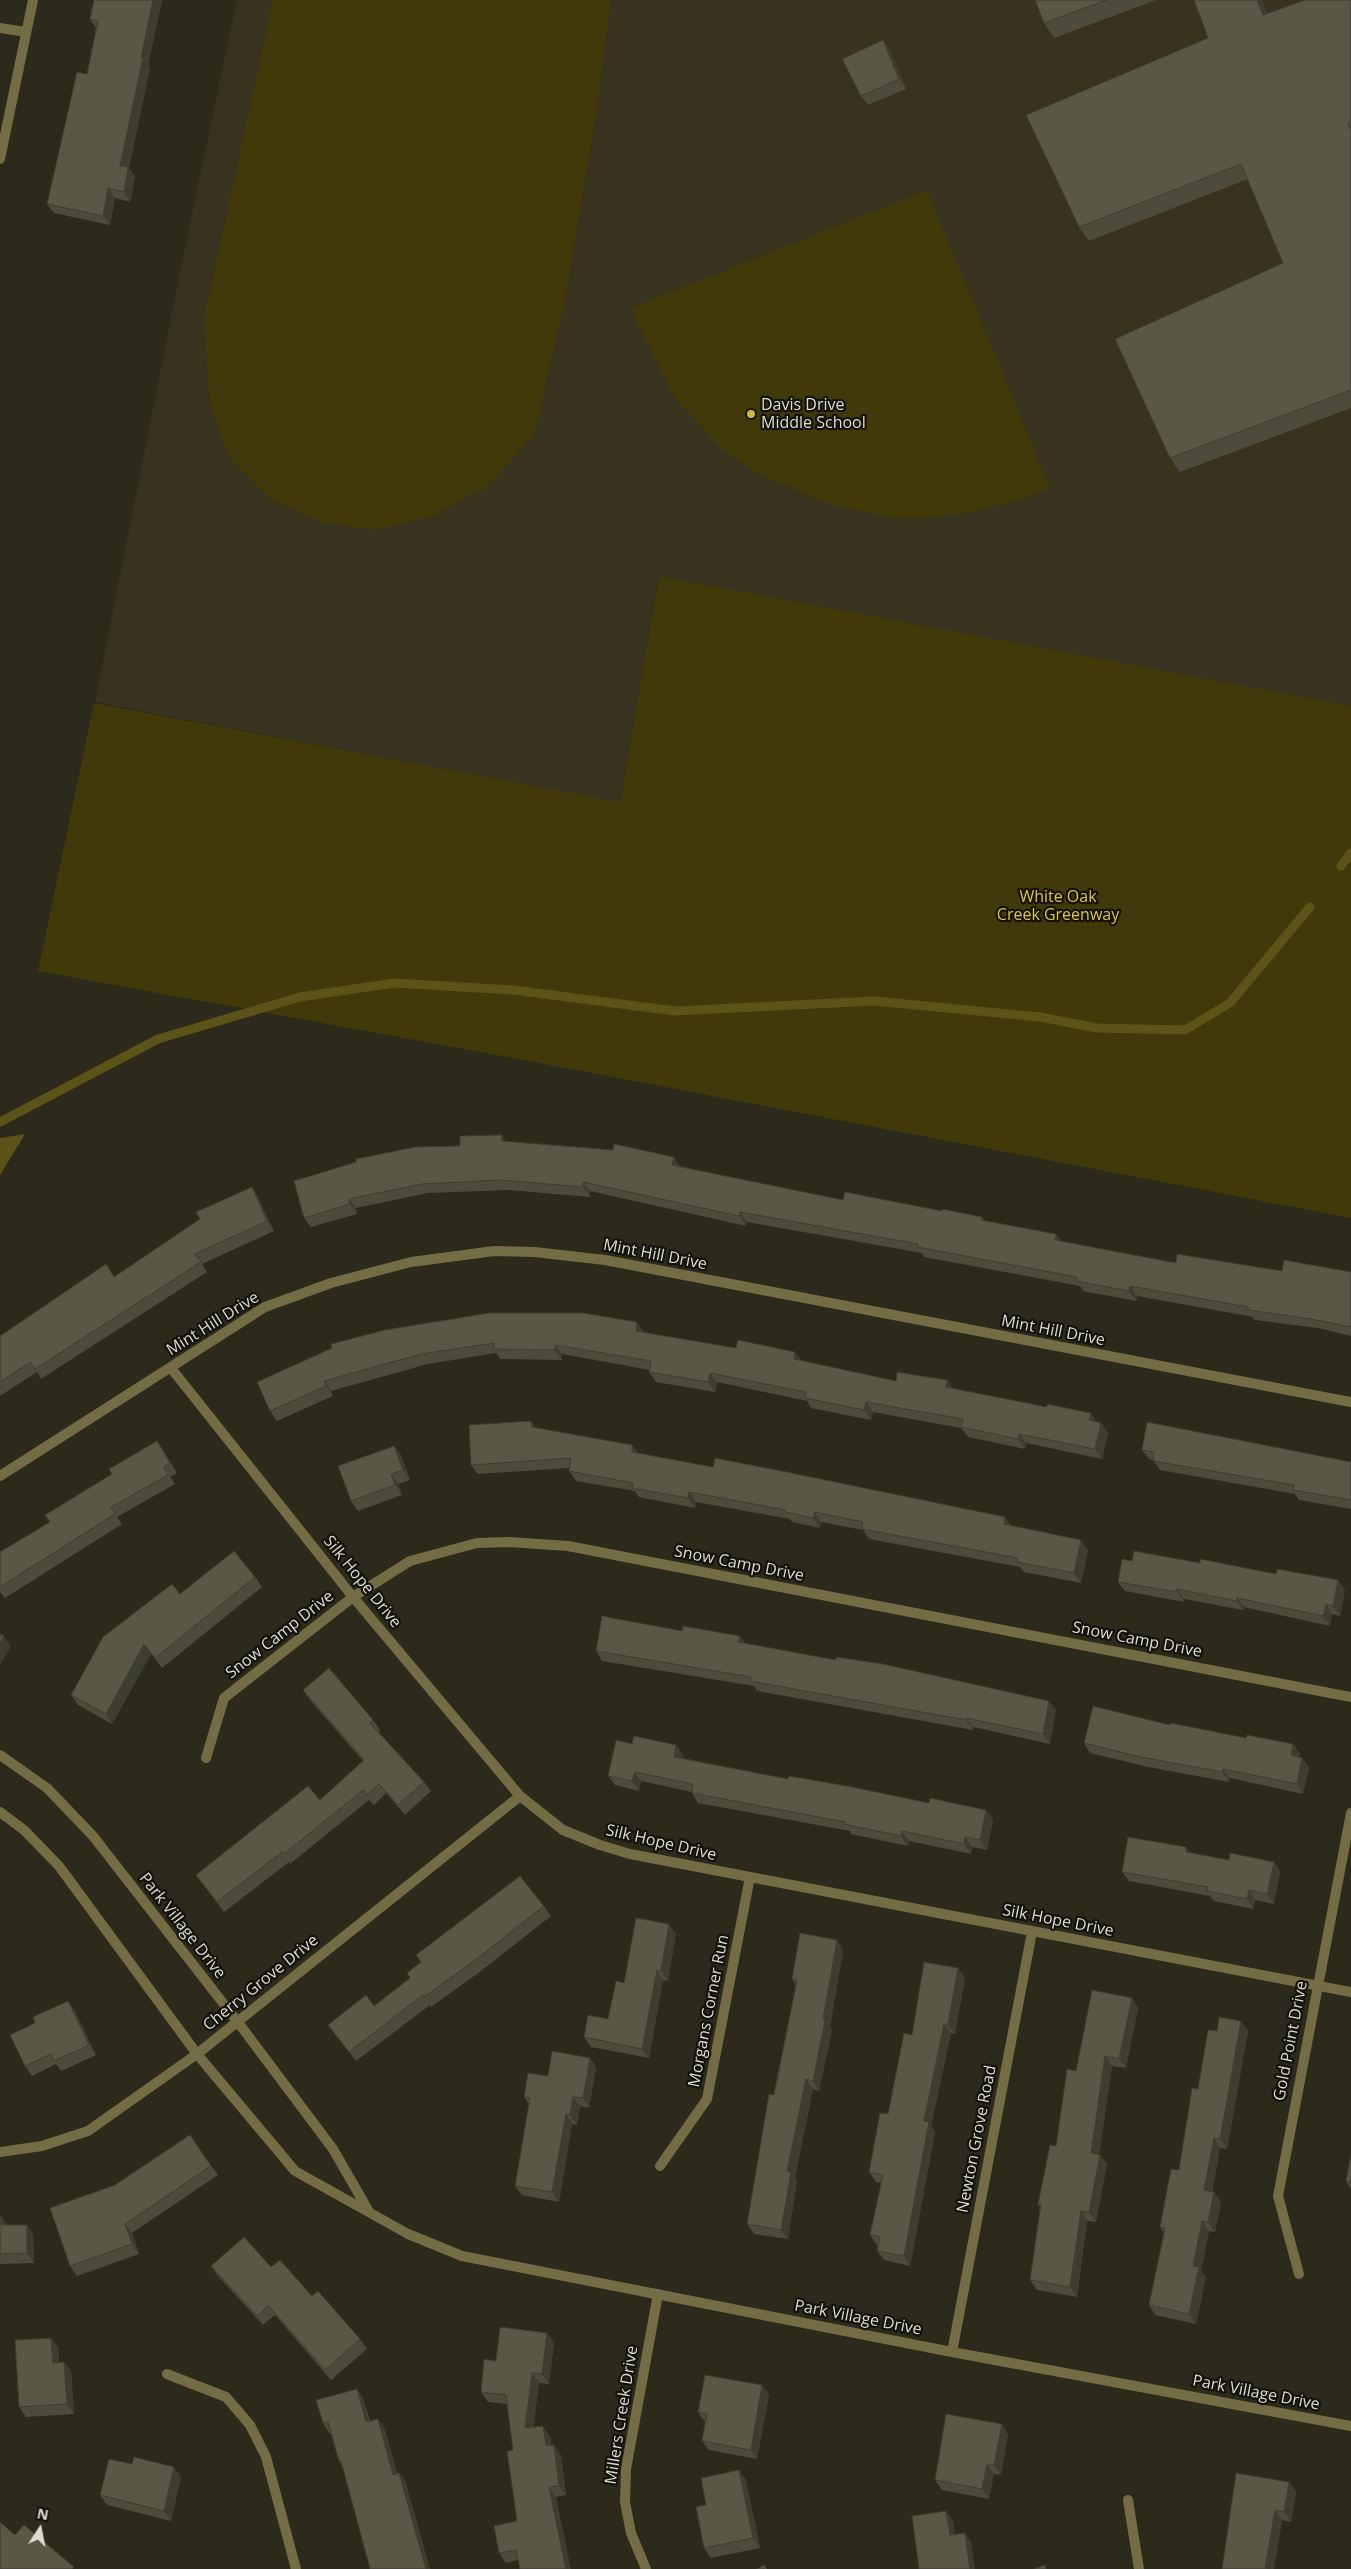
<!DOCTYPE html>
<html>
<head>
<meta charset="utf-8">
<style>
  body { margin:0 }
  #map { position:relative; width:1351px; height:2569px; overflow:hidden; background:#2c2a1a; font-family:"Open Sans",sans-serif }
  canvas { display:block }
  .north { position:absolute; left:15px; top:2504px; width:50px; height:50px; -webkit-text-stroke:4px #13120b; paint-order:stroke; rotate:11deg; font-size:14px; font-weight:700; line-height:20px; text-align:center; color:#dddcd2 }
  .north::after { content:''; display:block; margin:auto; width:18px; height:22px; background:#dddcd2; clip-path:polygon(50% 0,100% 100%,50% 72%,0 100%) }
</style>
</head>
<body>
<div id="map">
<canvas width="1351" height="2569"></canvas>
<div class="north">N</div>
</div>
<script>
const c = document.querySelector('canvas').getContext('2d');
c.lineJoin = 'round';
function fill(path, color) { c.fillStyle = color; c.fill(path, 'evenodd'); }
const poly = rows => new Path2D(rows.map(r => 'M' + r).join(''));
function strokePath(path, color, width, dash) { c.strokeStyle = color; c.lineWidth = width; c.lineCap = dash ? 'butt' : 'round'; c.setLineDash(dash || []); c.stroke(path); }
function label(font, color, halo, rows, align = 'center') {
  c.font = font + ' "Open Sans",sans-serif'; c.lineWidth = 4.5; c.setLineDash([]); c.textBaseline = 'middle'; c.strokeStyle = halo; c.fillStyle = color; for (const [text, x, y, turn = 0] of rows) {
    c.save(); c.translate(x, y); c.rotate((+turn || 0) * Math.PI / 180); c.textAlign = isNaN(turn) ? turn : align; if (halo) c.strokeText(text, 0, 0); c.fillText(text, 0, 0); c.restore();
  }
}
fill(poly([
  [237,0,1351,0,1351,708,659,576,620,803,95,702,184,252]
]), '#37331e');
fill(poly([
  [273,0,611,0,596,116,564,305,534,435,477,498,482,488,436,515,377,530,321,523,271,499,229,457,210,403,204,319],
  [927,190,1050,488,1024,499,961,514,924,518,897,518,830,505,759,474,723,450,674,397,630,308],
  [659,576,1351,706,1351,1218,529,1061,38,971,94,703,620,802]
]), '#413909');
fill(poly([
  [25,1134,0,1175,0,1138]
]), '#5c5319');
strokePath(poly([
  [1341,866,1351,853],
  [0,1122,158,1039,300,997,394,983,513,990,675,1011,874,1001,1040,1017,1097,1028,1185,1030,1230,1003,1310,907]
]), '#5c5319', 9);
strokePath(poly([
  [0,28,26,32],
  [0,159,33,0],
  [171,1368,353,1597,520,1796,563,1830,600,1845,630,1854,1351,1992],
  [0,1476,265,1307,331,1283,411,1262,494,1251,534,1252,605,1260,1351,1402],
  [0,1755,47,1788,93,1836,237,2021,333,2149,368,2210],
  [206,1758,224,1698,353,1597,410,1561,477,1543,509,1542,568,1546,1351,1697],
  [0,1812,24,1830,59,1866,197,2054,295,2171,408,2234,462,2256,952,2352,1351,2426],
  [0,2152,42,2146,88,2131,197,2054,520,1796],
  [660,2166,707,2099,750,1877],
  [1299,2274,1278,2196,1351,1813],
  [952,2352,1032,1932],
  [167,2374,226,2397,250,2425,266,2457,296,2569],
  [1128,2500,1139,2569],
  [646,2569,631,2533,625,2502,626,2469,658,2294]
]), '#736c45', 10);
fill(poly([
  [94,0,162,0,148,65,150,68,129,168,135,177,130,202,115,198,110,225,54,213,47,204,87,74,96,28,90,19],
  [1035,0,1156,0,1054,38,1044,23],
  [1351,0,1351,408,1180,472,1170,458,1283,263,1248,179,1089,241,1079,227,1208,38,1267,14],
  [890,50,906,89,868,105,861,96],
  [506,1142,674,1157,680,1167,843,1200,942,1211,982,1217,985,1221,1056,1234,1061,1241,1176,1263,1282,1271,1351,1272,1351,1336,1318,1328,1255,1320,1253,1317,1137,1296,1136,1301,1083,1291,1080,1286,924,1257,922,1253,747,1222,746,1226,590,1191,590,1197,509,1190,428,1193,356,1208,357,1214,311,1227,304,1218,460,1146],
  [252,1187,258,1197,274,1231,202,1264,207,1272,41,1379,37,1372,0,1396,0,1336,114,1277],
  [644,1332,644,1333,801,1360,896,1381,947,1380,953,1388,1101,1423,1108,1433,1102,1459,1026,1443,1025,1449,968,1437,961,1428,873,1412,871,1420,811,1408,807,1401,717,1382,715,1392,656,1382,649,1372,650,1370,562,1354,562,1360,500,1359,496,1353,428,1364,331,1391,333,1396,277,1421,270,1411,332,1348],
  [531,1421,536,1428,632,1445,638,1453,1011,1526,1088,1550,1081,1583,1024,1572,1020,1567,869,1539,863,1530,821,1522,820,1528,792,1522,790,1519,696,1502,695,1508,639,1497,635,1491,576,1481,569,1471,569,1468,478,1474,471,1465],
  [157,1441,164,1451,177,1473,170,1477,175,1484,117,1517,122,1524,5,1598,0,1592,0,1552,50,1522],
  [394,1446,401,1455,410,1480,398,1484,402,1495,358,1511,351,1501],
  [1142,1450,1351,1462,1351,1509,1299,1500,1295,1494,1160,1470,1153,1460,1149,1459],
  [1200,1563,1276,1574,1338,1580,1345,1590,1340,1616,1332,1614,1330,1626,1244,1607,1243,1610,1184,1599,1184,1602,1125,1591,1118,1582],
  [255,1577,262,1587,162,1668,151,1654,112,1724,78,1705,71,1695,180,1594],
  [740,1636,745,1643,1049,1701,1056,1710,1050,1744,973,1727,973,1730,757,1691,754,1686,602,1661,596,1651],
  [303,1690,373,1720,380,1730,378,1732,424,1782,431,1791,405,1815,386,1793,374,1805,369,1800,290,1864,289,1862,224,1912,196,1875,320,1800,363,1761,310,1700],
  [1170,1725,1246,1738,1293,1744,1300,1754,1299,1757,1302,1758,1309,1768,1303,1794,1230,1778,1229,1782,1148,1767,1090,1753,1084,1743],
  [683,1755,682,1758,788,1779,929,1803,986,1810,993,1820,987,1850,972,1847,971,1854,909,1841,908,1846,851,1834,850,1831,698,1803,692,1793,692,1792,641,1781,639,1791,615,1785,608,1776],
  [1190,1853,1229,1860,1274,1862,1280,1872,1274,1904,1255,1900,1253,1909,1214,1901,1210,1896,1129,1881,1122,1872],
  [544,1906,551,1916,481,1971,431,2007,430,2005,356,2061,328,2025,374,2006],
  [676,1934,668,1981,663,1980,649,2058,591,2047,584,2037,608,2019,624,1983],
  [837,1940,843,1950,830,2027,832,2030,819,2091,813,2089,795,2177,797,2181,788,2239,754,2234,747,2224,796,1985,792,1979],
  [958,1968,965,1978,955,2034,951,2033,931,2126,935,2132,910,2266,884,2260,877,2251,878,2245,877,2245,870,2235,881,2183,876,2182,869,2172,912,2035],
  [1132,1998,1138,2008,1126,2068,1112,2066,1099,2155,1100,2155,1107,2164,1096,2222,1087,2221,1077,2297,1037,2290,1030,2280,1040,2207,1038,2204,1056,2146,1076,2071],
  [68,2001,75,2011,96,2055,61,2071,56,2064,32,2076,25,2066,35,2023],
  [1241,2021,1248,2031,1227,2149,1220,2148,1212,2192,1214,2192,1221,2202,1215,2232,1209,2231,1201,2271,1206,2277,1196,2324,1155,2315,1149,2305,1164,2233,1160,2227,1179,2170,1217,2031],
  [590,2058,596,2068,589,2108,580,2106,577,2125,572,2124,559,2202,522,2195,515,2186,529,2104,524,2097,548,2076],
  [190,2135,218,2175,132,2233,139,2254,77,2276,70,2266,115,2185],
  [1351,2155,1351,2189,1346,2181],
  [0,2216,7,2225,33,2234,34,2263,0,2264],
  [211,2266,271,2267,312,2296,360,2339,367,2349,331,2380,275,2315,263,2325,218,2276],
  [547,2333,554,2342,549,2384,539,2383,533,2427,550,2436,551,2445,554,2445,561,2455,566,2495,556,2497,518,2560,506,2563,499,2553,517,2521,513,2450,507,2404,488,2402,481,2392,496,2361],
  [58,2347,59,2363,64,2362,71,2372,74,2414,26,2417,19,2407],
  [762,2385,769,2395,757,2459,709,2450,702,2441,705,2422,698,2412],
  [357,2389,363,2399,370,2421,385,2429,397,2474,399,2473,406,2483,342,2466,339,2461,331,2433,329,2433,323,2423],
  [1008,2434,1001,2475,994,2474,989,2499,942,2490,935,2480],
  [181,2477,171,2521,107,2505,100,2495],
  [746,2480,760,2548,711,2558,704,2548,706,2505],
  [1289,2482,1296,2492,1291,2522,1282,2520,1274,2569,1222,2569]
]), '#4d4b3c');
fill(poly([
  [153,0,162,0,148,65,150,68,129,168,135,177,130,202,124,192,120,166,141,58],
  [1257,0,1262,0,1273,29,1263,15],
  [883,40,890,50,906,89,899,79],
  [108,188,115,198,110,225,103,216],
  [502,1135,508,1145,502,1141],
  [674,1157,680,1166,679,1175,672,1165],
  [583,1182,590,1191,590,1197,583,1187],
  [252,1187,258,1197,274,1231,267,1221],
  [349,1199,356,1208,357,1214,350,1204],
  [740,1212,747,1222,746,1226,739,1216],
  [1056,1234,1063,1244,1055,1240],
  [1130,1286,1137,1296,1136,1301,1129,1291],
  [637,1322,644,1332,643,1341,636,1331],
  [555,1345,562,1354,562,1360,555,1350],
  [795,1352,802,1361,794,1359],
  [710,1373,717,1382,715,1392,708,1382],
  [947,1380,954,1390,946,1387],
  [324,1381,331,1391,333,1396,326,1386],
  [866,1402,873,1412,871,1420,864,1410],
  [1091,1413,1097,1423,1089,1420],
  [531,1421,538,1430,532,1427],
  [1101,1423,1108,1433,1102,1459,1095,1449],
  [1019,1434,1026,1443,1025,1449,1018,1439],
  [157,1441,164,1451,177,1473,170,1463],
  [632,1445,639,1455,632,1452],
  [394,1446,401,1455,410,1480,403,1470],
  [391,1474,398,1484,402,1495,395,1485],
  [689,1492,696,1502,695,1508,688,1498],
  [815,1512,821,1522,820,1528,813,1518],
  [1005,1517,1012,1527,1004,1524],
  [1081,1540,1088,1550,1081,1583,1074,1573],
  [1338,1580,1345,1590,1340,1616,1333,1606],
  [1177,1589,1184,1599,1184,1602,1177,1592],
  [1237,1598,1244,1607,1243,1610,1237,1601],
  [1326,1604,1332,1614,1330,1626,1323,1616],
  [4,1636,11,1646,0,1666,0,1644],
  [740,1636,746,1646,738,1642],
  [144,1644,151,1654,112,1724,106,1714],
  [1049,1701,1056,1710,1050,1744,1043,1734],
  [966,1718,973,1727,973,1730,966,1720],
  [1293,1744,1300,1754,1298,1765,1291,1755],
  [676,1745,683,1755,681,1766,674,1757],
  [1302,1758,1309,1768,1303,1794,1297,1784],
  [1223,1769,1230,1778,1229,1782,1222,1772],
  [635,1772,641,1781,639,1791,632,1781],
  [986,1810,993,1820,987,1850,980,1840],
  [902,1831,909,1841,908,1846,901,1836],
  [965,1837,972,1847,971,1854,964,1844],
  [1186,1847,1193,1857,1186,1852],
  [1274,1862,1280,1872,1274,1904,1267,1894],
  [1249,1890,1255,1900,1253,1909,1247,1899],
  [669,1924,676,1934,668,1981,661,1971],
  [837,1940,843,1950,830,2027,832,2030,819,2091,813,2081],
  [958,1968,965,1978,955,2034,948,2024],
  [657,1970,663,1980,649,2058,642,2049],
  [1132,1998,1138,2008,1126,2068,1119,2059],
  [68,2001,75,2011,96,2055,89,2045],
  [1241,2021,1248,2031,1227,2149,1220,2139],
  [944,2024,951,2033,931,2126,935,2132,910,2266,904,2256,924,2121],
  [1105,2056,1112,2066,1098,2163,1091,2153],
  [590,2058,596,2068,589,2108,583,2098],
  [806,2079,813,2089,795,2177,797,2181,788,2239,781,2230,787,2171],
  [573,2097,580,2106,577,2125,570,2115],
  [566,2114,572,2124,559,2202,552,2192],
  [1214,2138,1220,2148,1210,2200,1204,2190],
  [1100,2155,1107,2164,1096,2222,1089,2212],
  [1214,2192,1221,2202,1215,2232,1208,2222],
  [1081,2211,1087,2221,1077,2297,1070,2287],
  [1,2216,8,2226,1,2225],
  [1202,2221,1209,2231,1201,2271,1206,2277,1196,2324,1189,2314,1193,2266],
  [125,2224,132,2233,139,2254,132,2244],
  [27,2225,33,2234,34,2263,27,2253],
  [547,2333,554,2342,549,2384,542,2374],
  [51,2338,58,2347,60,2373,53,2363],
  [64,2362,71,2372,74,2414,67,2404],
  [532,2373,539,2383,532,2438,525,2428],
  [762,2385,769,2395,757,2459,751,2450],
  [357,2389,363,2399,372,2432,366,2422],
  [378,2419,385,2429,400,2485,393,2475],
  [1002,2424,1008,2434,1001,2475,994,2465],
  [543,2426,550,2436,553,2456,546,2446],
  [554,2445,561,2455,566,2495,559,2486],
  [987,2464,994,2474,989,2499,982,2489],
  [174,2467,181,2477,171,2521,164,2511],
  [739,2470,746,2480,760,2548,753,2538],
  [399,2473,406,2483,430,2569,426,2569],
  [1289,2482,1296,2492,1291,2522,1284,2512],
  [549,2487,556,2497,571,2569,566,2569],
  [1275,2510,1282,2520,1274,2569,1266,2569,1265,2568],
  [946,2511,953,2520,957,2544,950,2535],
  [965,2533,971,2542,975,2569,970,2569]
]), '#3e3d31');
const building = poly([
  [94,0,153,0,141,58,143,58,120,166,128,167,124,192,108,188,103,216,47,204,77,72,87,74,98,21,90,19,94,0],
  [1035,0,1107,0,1044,23,1035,0],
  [1194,0,1257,0,1263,15,1305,0,1351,0,1351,121,1348,123,1351,131,1351,390,1170,458,1115,339,1283,263,1241,164,1079,227,1026,115,1208,38,1194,0],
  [883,40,899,79,861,96,842,59,883,40],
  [502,1135,502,1141,613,1150,614,1144,674,1157,672,1165,843,1200,845,1192,942,1211,942,1209,982,1217,981,1220,1056,1234,1055,1240,1176,1263,1177,1254,1282,1271,1284,1260,1351,1272,1351,1327,1311,1319,1248,1310,1248,1307,1130,1286,1129,1291,1076,1281,1077,1277,917,1247,918,1244,740,1212,739,1216,583,1182,583,1187,502,1180,422,1184,349,1199,350,1204,304,1218,294,1181,356,1162,356,1159,415,1147,460,1146,460,1136,502,1135],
  [252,1187,267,1221,195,1254,201,1262,35,1369,30,1362,0,1382,0,1336,106,1264,114,1277,200,1219,196,1212,252,1187],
  [489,1313,583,1313,637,1322,636,1331,736,1348,738,1340,795,1352,794,1359,896,1381,897,1372,947,1380,946,1387,1047,1407,1047,1404,1091,1413,1089,1420,1101,1423,1095,1449,1019,1434,1018,1439,961,1427,963,1419,866,1402,864,1410,805,1398,806,1392,710,1373,708,1382,649,1372,651,1361,555,1345,555,1350,494,1349,494,1343,421,1354,324,1381,326,1386,270,1411,257,1382,332,1348,331,1344,385,1330,489,1313],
  [531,1421,532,1427,632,1445,632,1452,713,1467,715,1458,787,1472,1005,1517,1004,1524,1081,1540,1074,1573,1017,1562,1018,1558,862,1529,863,1522,815,1512,813,1518,785,1512,786,1510,689,1492,688,1498,632,1488,633,1483,569,1471,571,1458,471,1465,469,1425,531,1421],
  [1147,1422,1351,1462,1351,1500,1293,1490,1294,1485,1153,1461,1154,1452,1142,1450,1147,1422],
  [157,1441,170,1463,164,1467,168,1475,111,1507,115,1514,0,1587,0,1552,50,1522,45,1515,112,1474,109,1469,157,1441],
  [394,1446,403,1470,391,1474,395,1485,351,1501,338,1466,394,1446],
  [234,1551,255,1577,155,1658,144,1644,106,1714,71,1695,103,1637,172,1584,180,1594,234,1551],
  [1134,1551,1200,1563,1200,1559,1276,1574,1277,1569,1338,1580,1333,1606,1326,1604,1323,1616,1237,1598,1237,1601,1177,1589,1177,1592,1118,1582,1122,1559,1132,1561,1134,1551],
  [602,1616,682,1631,683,1626,740,1636,738,1642,836,1660,836,1657,883,1664,1049,1701,1043,1734,966,1718,966,1720,750,1681,751,1677,596,1651,602,1616],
  [0,1634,4,1636,0,1644,0,1634],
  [329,1668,373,1720,370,1723,424,1782,398,1805,379,1784,367,1795,363,1790,284,1854,282,1852,217,1902,196,1875,308,1786,320,1800,364,1760,303,1690,329,1668],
  [1093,1706,1170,1725,1171,1723,1246,1738,1247,1735,1293,1744,1291,1755,1302,1758,1297,1784,1223,1769,1222,1772,1141,1757,1084,1743,1093,1706],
  [634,1736,676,1745,674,1757,788,1779,789,1776,852,1787,929,1803,930,1798,986,1810,980,1840,965,1837,964,1844,902,1831,901,1836,844,1824,845,1822,692,1793,693,1784,635,1772,632,1781,608,1776,616,1740,632,1744,634,1736],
  [1128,1837,1186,1847,1186,1852,1229,1860,1230,1853,1274,1862,1267,1894,1249,1890,1247,1899,1207,1891,1208,1887,1122,1872,1128,1837],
  [520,1876,544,1906,474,1961,424,1997,423,1995,349,2052,328,2025,366,1995,374,2006,410,1978,407,1973,421,1962,416,1955,520,1876],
  [636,1918,669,1924,661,1971,657,1970,642,2049,584,2037,588,2015,608,2019,616,1981,624,1983,636,1918],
  [800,1933,837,1940,823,2019,825,2020,813,2081,806,2079,787,2171,791,2172,781,2230,747,2224,769,2094,774,2095,797,1980,792,1979,800,1933],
  [924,1962,958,1968,948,2024,944,2024,924,2121,929,2122,904,2256,877,2251,880,2237,870,2235,883,2175,869,2172,880,2113,888,2114,904,2033,912,2035,924,1962],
  [1092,1990,1132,1998,1119,2059,1105,2056,1091,2153,1100,2155,1089,2212,1081,2211,1070,2287,1030,2280,1041,2204,1038,2204,1050,2145,1056,2146,1067,2069,1076,2071,1092,1990],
  [68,2001,89,2045,54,2061,51,2054,25,2066,10,2035,35,2023,33,2017,68,2001],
  [1219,2017,1241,2021,1220,2139,1214,2138,1204,2190,1214,2192,1208,2222,1202,2221,1193,2266,1199,2267,1189,2314,1149,2305,1165,2228,1160,2227,1171,2169,1179,2170,1192,2088,1198,2089,1208,2030,1217,2031,1219,2017],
  [552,2051,590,2058,583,2098,573,2097,570,2115,566,2114,552,2192,515,2186,530,2098,524,2097,528,2073,548,2076,552,2051],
  [190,2135,211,2166,125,2224,132,2244,70,2266,50,2208,115,2185,190,2135],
  [1351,2155,1351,2182,1346,2181,1351,2155],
  [0,2216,1,2216,1,2225,27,2225,27,2253,0,2254,0,2216],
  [244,2237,271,2267,280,2260,312,2296,318,2291,360,2339,325,2370,268,2305,257,2316,211,2266,244,2237],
  [500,2327,547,2333,542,2374,532,2373,525,2428,543,2426,546,2446,554,2445,559,2486,549,2487,566,2569,520,2569,516,2550,499,2553,494,2526,517,2521,507,2451,513,2450,506,2395,481,2392,484,2359,496,2361,500,2327],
  [51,2338,53,2363,64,2362,67,2404,19,2407,15,2340,51,2338],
  [705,2375,762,2385,751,2450,702,2441,707,2414,698,2412,705,2375],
  [357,2389,366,2422,378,2419,393,2475,399,2473,426,2569,370,2569,341,2461,339,2461,328,2422,323,2423,316,2400,357,2389],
  [946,2414,1002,2424,994,2465,987,2464,982,2489,935,2480,946,2414],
  [134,2457,174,2467,164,2511,100,2495,109,2459,132,2464,134,2457],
  [739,2470,753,2538,704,2548,696,2507,706,2505,701,2478,739,2470],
  [1236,2473,1289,2482,1284,2512,1275,2510,1265,2568,1271,2569,1222,2569,1236,2473],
  [946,2511,950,2535,965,2533,970,2569,919,2569,912,2516,946,2511],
  [0,2522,15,2535,24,2525,74,2567,72,2569,0,2569,0,2522],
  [764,2565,767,2569,757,2569,764,2565],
  [1045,2565,1046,2569,1034,2569,1045,2565]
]);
fill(building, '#595746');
strokePath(building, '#3e3d31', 1);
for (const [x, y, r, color] of [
  [751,414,5,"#ceb838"]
]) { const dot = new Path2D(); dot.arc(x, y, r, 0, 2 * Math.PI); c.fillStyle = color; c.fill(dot); strokePath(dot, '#13120b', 2); }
label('16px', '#dddcd2', '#13120b', [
  ["Davis Drive",761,405],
  ["Middle School",761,423]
], 'left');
label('16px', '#dfc732', '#13120b', [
  ["White Oak",1058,897],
  ["Creek Greenway",1058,915]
]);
label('16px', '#dddcd2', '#13120b', [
  ["Mint Hill Drive",655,1255,11],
  ["Mint Hill Drive",213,1324,-32],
  ["Mint Hill Drive",1053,1331,11],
  ["Snow Camp Drive",739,1564,11],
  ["Silk Hope Drive",362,1582,51],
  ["Snow Camp Drive",280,1635,-38],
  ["Snow Camp Drive",1137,1640,11],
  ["Silk Hope Drive",661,1843,13],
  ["Silk Hope Drive",1058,1921,11],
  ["Park Village Drive",182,1926,52],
  ["Cherry Grove Drive",261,1983,-39],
  ["Morgans Corner Run",709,2011,-79],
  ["Gold Point Drive",1291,2041,-79],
  ["Newton Grove Road",977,2139,-79],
  ["Park Village Drive",858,2318,11],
  ["Park Village Drive",1256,2393,11],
  ["Millers Creek Drive",622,2415,-81]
]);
</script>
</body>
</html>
